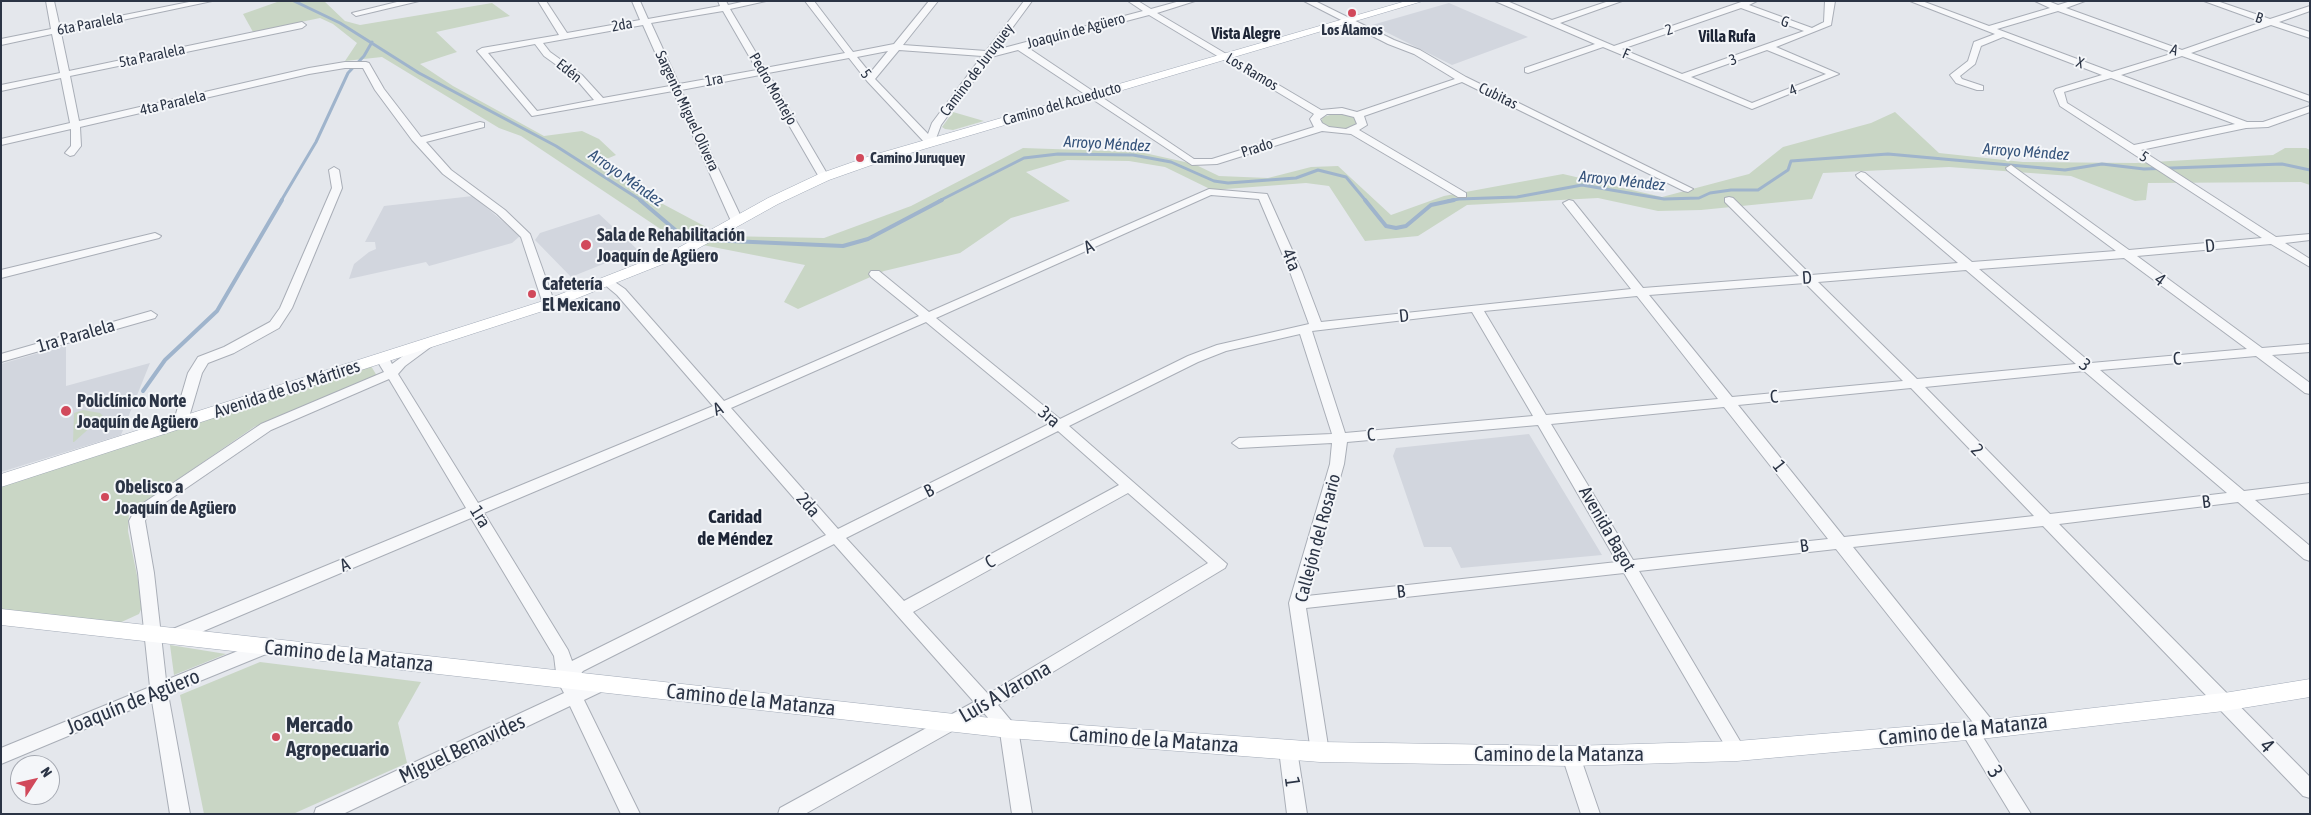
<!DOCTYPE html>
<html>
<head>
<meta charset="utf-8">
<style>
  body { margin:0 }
  #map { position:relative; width:2311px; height:815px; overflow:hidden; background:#e4e7ec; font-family:"Asap Condensed",sans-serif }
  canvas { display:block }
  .frame { position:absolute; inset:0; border:2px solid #2b3445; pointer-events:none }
  .north { position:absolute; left:10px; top:755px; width:50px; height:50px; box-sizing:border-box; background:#f4f6f9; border:1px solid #a4a8b1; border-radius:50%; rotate:55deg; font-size:14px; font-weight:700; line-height:20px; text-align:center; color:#2b3445 }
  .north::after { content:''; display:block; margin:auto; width:18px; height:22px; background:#d1495b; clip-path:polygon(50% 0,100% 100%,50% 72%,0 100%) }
</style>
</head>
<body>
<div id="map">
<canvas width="2311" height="815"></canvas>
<div class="frame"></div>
<div class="north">N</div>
</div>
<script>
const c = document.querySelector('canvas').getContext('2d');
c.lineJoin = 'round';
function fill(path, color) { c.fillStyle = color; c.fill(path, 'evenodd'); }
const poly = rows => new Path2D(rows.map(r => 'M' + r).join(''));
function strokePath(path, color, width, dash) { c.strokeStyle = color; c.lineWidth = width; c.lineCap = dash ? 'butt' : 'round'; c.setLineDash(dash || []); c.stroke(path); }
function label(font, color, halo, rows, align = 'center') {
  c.font = font + ' "Asap Condensed",sans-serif'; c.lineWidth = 4; c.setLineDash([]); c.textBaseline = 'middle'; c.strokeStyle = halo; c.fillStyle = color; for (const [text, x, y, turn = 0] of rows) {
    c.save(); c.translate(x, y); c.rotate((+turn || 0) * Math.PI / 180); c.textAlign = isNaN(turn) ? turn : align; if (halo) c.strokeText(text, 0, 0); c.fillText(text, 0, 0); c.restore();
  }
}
fill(poly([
  [1449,3,1528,37,1452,65,1372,25],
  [473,196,520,236,512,243,429,266,426,262,349,279,354,264,369,252,376,249,375,242,365,242,384,206],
  [599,214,638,250,571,277,535,240,540,233],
  [66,345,66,386,150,363,121,435,1,472,1,364],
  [1529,434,1602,555,1461,568,1451,547,1424,547,1393,456,1396,448]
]), '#d2d6de');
fill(poly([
  [276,1,324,1,345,21,360,25,492,3,510,16,436,32,457,52,420,64,453,86,544,136,582,131,599,139,616,155,597,163,646,195,723,236,824,238,911,206,1023,148,1140,152,1194,164,1219,176,1268,178,1311,167,1338,166,1391,215,1444,196,1563,174,1662,197,1749,174,1783,147,1871,123,1895,112,1939,153,2023,162,2136,163,2273,155,2285,148,2306,148,2310,150,2310,185,2301,182,2148,183,2146,200,2135,201,2071,176,1949,167,1823,173,1812,199,1701,210,1658,211,1598,198,1467,205,1418,236,1365,241,1329,186,1306,183,1212,190,1165,167,1129,161,1067,160,1026,172,1070,201,1011,218,960,253,884,271,798,309,784,302,805,265,677,240,521,136,499,128,382,57,345,61,357,43,333,24,320,18,253,32,243,14,277,2],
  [953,112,984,121,953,130,945,129,942,127],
  [1337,113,1353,117,1356,119,1357,125,1344,130,1332,129,1321,122,1323,117],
  [371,366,377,376,254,427,129,513,128,531,143,605,139,614,115,625,1,612,1,486],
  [83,410,100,413,103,416,74,442,73,442,74,413],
  [170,645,226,654,174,675],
  [260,662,421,682,398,723,407,763,293,814,204,814,180,695]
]), '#c9d6c5');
strokePath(poly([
  [294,1,340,23,419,73,556,146,642,201],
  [281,201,316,142,348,73,364,56,372,42],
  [939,201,1024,158,1058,154,1133,155,1171,162,1214,181,1228,183,1296,178,1318,170,1346,177,1366,201],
  [1448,201,1459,199,1517,197,1582,185,1664,199,1699,198,1710,193,1731,190,1758,190,1788,170,1791,161,1888,154,2065,170,2102,164,2144,169,2282,164,2310,170]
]), '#9fb4cc', 3);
strokePath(poly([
  [640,200,680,234,701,238],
  [1365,200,1386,226,1396,228,1406,226,1431,205,1454,200],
  [708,240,843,246,868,239,942,200],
  [143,391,165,360,217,311,282,200]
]), '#9fb4cc', 4);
const minor = poly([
  [46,1,54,1,60,28,194,1,212,1,61,33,69,71,302,22,306,25,302,28,70,76,79,121,309,68,345,62,366,62,369,63,384,89,421,137,480,122,484,123,484,127,426,142,451,170,505,210,530,234,555,304,549,308,543,304,521,237,497,214,443,174,412,140,375,90,363,68,345,68,309,74,80,127,81,146,74,155,70,156,65,153,71,146,71,129,1,145,1,139,70,123,61,78,1,91,1,85,60,73,52,34,1,45,1,39,51,29,46,1],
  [401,1,419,1,356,16,352,13,401,1],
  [538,1,546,1,567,33,640,20,632,1,640,1,648,19,720,6,718,1,726,1,728,5,746,1,766,1,730,9,765,68,845,53,805,1,814,1,853,52,894,44,929,1,938,1,903,45,986,51,1024,1,1032,1,996,50,1143,11,1128,1,1138,1,1151,9,1180,1,1195,1,1157,13,1321,110,1342,108,1357,112,1455,79,1414,54,1388,44,1304,1,1315,1,1394,40,1420,50,1466,77,1693,189,1688,192,1684,191,1462,82,1364,116,1367,125,1359,130,1466,193,1466,197,1458,197,1351,134,1322,131,1217,164,1192,165,1018,50,991,57,941,125,934,144,930,145,926,144,867,81,849,58,768,73,829,177,824,180,819,177,760,75,681,90,743,221,737,224,731,221,673,91,532,116,477,51,482,48,559,35,538,1],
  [723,11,757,70,679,84,651,23,723,11],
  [1149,15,1314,114,1310,119,1314,127,1212,159,1194,159,1027,47,1149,15],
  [643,25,670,86,603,98,582,75,550,52,543,43,643,25],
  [535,44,544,56,576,79,594,100,537,111,488,53,535,44],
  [899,50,982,56,932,123,928,134,875,79,899,50],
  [888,51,870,73,857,57,888,51],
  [1327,114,1342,114,1354,117,1357,124,1346,129,1329,127,1322,123,1320,119,1327,114],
  [1495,1,1507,1,1552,20,1609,1,1622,1,1560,23,1614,46,1744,1,1757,1,1749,5,1812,28,1824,22,1825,1,1835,1,1831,25,1776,47,1839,74,1752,109,1603,47,1528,73,1525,72,1525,68,1595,44,1495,1],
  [1741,8,1804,31,1682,74,1622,49,1741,8],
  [1767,50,1826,74,1752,103,1691,77,1767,50],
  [1910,1,1922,1,1989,26,2050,8,2035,1,2048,1,2058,5,2071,1,2085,1,2066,8,2182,50,2262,22,2204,1,2217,1,2270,19,2310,6,2310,11,2279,22,2310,32,2310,38,2271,25,2191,53,2310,96,2310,102,2182,56,2121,75,2247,122,2263,122,2310,106,2310,112,2268,127,2246,128,2141,150,2276,237,2310,234,2310,240,2285,243,2310,259,2310,267,2271,244,2137,256,2262,348,2310,344,2310,352,2272,355,2310,383,2310,394,2305,393,2256,356,2100,370,2244,491,2310,483,2310,493,2255,500,2310,546,2310,561,2304,559,2238,502,2059,524,2310,777,2310,798,2303,796,2043,526,1853,547,1995,724,1998,729,1995,734,1989,736,1983,734,1976,726,2031,814,2011,814,1960,730,1963,725,1969,723,1975,725,1836,549,1639,571,1743,746,1746,751,1743,756,1737,759,1731,756,1624,573,1306,608,1329,752,1326,757,1320,760,1314,757,1311,752,1289,603,1330,464,1332,443,1239,448,1232,443,1239,438,1332,434,1300,334,1226,351,1198,362,1069,426,1227,564,1225,568,998,705,1018,729,1032,814,1012,814,1000,732,984,713,805,814,778,814,780,808,974,702,834,544,583,671,575,681,578,687,601,677,607,679,610,684,607,689,584,700,640,814,621,814,570,706,343,814,314,814,316,808,564,693,557,680,554,656,471,518,180,641,174,642,168,641,166,636,168,631,466,508,389,379,271,430,147,515,145,521,154,573,166,680,265,640,271,642,273,647,271,652,168,694,190,814,170,814,152,701,1,764,1,748,150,687,138,573,129,521,136,508,261,424,384,372,376,359,378,356,388,356,392,364,425,340,430,339,436,343,405,366,398,374,478,503,713,406,617,295,605,285,603,282,609,278,625,289,724,401,919,316,871,277,869,274,871,271,879,271,929,312,1209,189,1267,194,1302,272,1321,322,1631,289,1563,203,1569,200,1573,201,1643,288,1799,276,1725,202,1725,198,1729,197,1733,198,1811,275,1958,263,1857,177,1856,175,1861,172,1865,173,1972,262,2116,251,2007,170,2006,168,2011,165,2129,250,2262,238,2060,106,2054,91,2056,89,2102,75,2003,37,1981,46,1975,64,1960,76,1962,79,1983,86,1983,90,1977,90,1956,83,1950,75,1968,61,1974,42,1995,34,1910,1],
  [2058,11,2174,53,2112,72,1997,29,2058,11],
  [2111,78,2235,124,2134,145,2067,103,2064,92,2111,78],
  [1211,195,1259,199,1290,272,1309,324,1217,345,1188,356,1060,419,936,318,1211,195],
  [2124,258,2247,349,2091,363,1979,269,2124,258],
  [1966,270,2076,364,1917,379,1818,282,1966,270],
  [1805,283,1903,381,1732,397,1649,295,1805,283],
  [1637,296,1718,399,1546,415,1484,311,1637,296],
  [1472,312,1533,416,1345,433,1312,331,1472,312],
  [926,322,1049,424,838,529,731,408,926,322],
  [2084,371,2227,493,2050,514,1925,387,2084,371],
  [1911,388,2034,516,1844,537,1738,405,1911,388],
  [1724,407,1828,539,1633,560,1551,424,1724,407],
  [720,413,826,535,572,661,568,650,484,513,720,413],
  [1538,425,1617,562,1307,596,1344,464,1347,442,1538,425],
  [1058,431,1119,485,904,601,846,538,1058,431],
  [1128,493,1208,563,988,694,913,612,1128,493],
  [334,167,339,170,342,188,292,308,279,328,234,353,208,363,202,373,187,424,185,427,175,427,173,424,188,373,198,357,224,347,270,322,280,308,332,188,329,170,334,167],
  [155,233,161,236,159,238,1,278,1,270,155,233],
  [151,311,157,315,155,318,1,362,1,354,151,311],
  [1288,742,1294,745,1297,750,1307,814,1287,814,1279,750,1282,745,1288,742],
  [1571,748,1577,751,1580,756,1600,814,1581,814,1562,756,1565,751,1571,748]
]);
const major = poly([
  [1406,1,1423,1,880,162,829,180,778,204,688,254,555,307,1,487,1,474,543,301,678,248,768,198,819,174,870,156,1406,1],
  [1,609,1009,720,1320,742,1571,746,1737,741,1989,720,2224,693,2310,679,2310,697,2224,711,1989,738,1737,761,1571,766,1320,762,1009,738,1,625,1,609]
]);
strokePath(minor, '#a9aeb7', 2);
strokePath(major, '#a3abb8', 1);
fill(minor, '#f7f8fa');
fill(major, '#fff');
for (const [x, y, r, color] of [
  [1352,13,5,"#d1495b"],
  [860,158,5,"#d1495b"],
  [586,245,6,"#d1495b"],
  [532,294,5,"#d1495b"],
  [66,411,6,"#d1495b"],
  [105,497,5,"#d1495b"],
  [276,737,5,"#d1495b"]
]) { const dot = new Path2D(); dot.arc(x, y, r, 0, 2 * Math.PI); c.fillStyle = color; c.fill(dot); strokePath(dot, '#f4f6f9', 2); }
label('15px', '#2b3445', '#f4f6f9', [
  ["B",2259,18,18],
  ["G",1785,22,20],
  ["6ta Paralela",90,24,-11],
  ["2da",622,25,-10],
  ["2",1669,30,-19],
  ["Joaquín de Agüero",1076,31,-15],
  ["A",2174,50,20],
  ["F",1626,54,23],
  ["5ta Paralela",152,56,-12],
  ["3",1733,60,-19],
  ["X",2080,63,20],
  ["Camino de Juruquey",977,70,-53],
  ["Edén",569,71,39],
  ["Los Ramos",1252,72,31],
  ["5",866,74,51],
  ["1ra",714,80,-10],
  ["Pedro Montejo",773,89,60],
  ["4",1793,90,-22],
  ["Cubitas",1498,96,26],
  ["4ta Paralela",173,103,-13],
  ["Camino del Acueducto",1062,104,-16],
  ["Sargento Miguel Olivera",687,111,65],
  ["Prado",1257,148,-18],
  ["5",2144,157,33]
]);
label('bold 15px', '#2b3445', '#f4f6f9', [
  ["Los Álamos",1352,30],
  ["Camino Juruquey",870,158,"left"]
]);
label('bold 16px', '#1d2536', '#f4f6f9', [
  ["Vista Alegre",1246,34],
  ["Villa Rufa",1727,37]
]);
label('italic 16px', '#34527a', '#f4f6f9', [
  ["Arroyo Méndez",1107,144,3],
  ["Arroyo Méndez",2026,152,4],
  ["Arroyo Méndez",626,178,35],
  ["Arroyo Méndez",1622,181,6]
]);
label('bold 18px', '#2b3445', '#f4f6f9', [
  ["Sala de Rehabilitación",597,235],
  ["Joaquín de Agüero",597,256],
  ["Cafetería",542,284],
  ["El Mexicano",542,305],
  ["Policlínico Norte",77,401],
  ["Joaquín de Agüero",77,422],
  ["Obelisco a",115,487],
  ["Joaquín de Agüero",115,508]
], 'left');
label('18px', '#2b3445', '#f4f6f9', [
  ["D",2210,246,-6],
  ["A",1089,247,-24],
  ["4ta",1291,260,67],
  ["D",1807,278,-4],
  ["4",2160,280,36],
  ["D",1404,316,-6],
  ["1ra Paralela",76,336,-16],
  ["C",2177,359,-5],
  ["3",2085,365,40],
  ["Avenida de los Mártires",287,389,-18],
  ["C",1774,397,-5],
  ["A",718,409,-23],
  ["3ra",1049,417,40],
  ["C",1371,435,-5],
  ["2",1977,450,46],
  ["1",1779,466,52],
  ["B",929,491,-27],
  ["B",2206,502,-7],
  ["2da",808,505,49],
  ["1ra",480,517,59],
  ["Avenida Bagot",1607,529,60],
  ["Callejón del Rosario",1318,538,-75],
  ["B",1804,546,-7],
  ["C",990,562,-29],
  ["A",345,565,-22],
  ["B",1401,592,-6]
]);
label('bold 19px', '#1d2536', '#f4f6f9', [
  ["Caridad",735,517],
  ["de Méndez",735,539]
]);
label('21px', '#2b3445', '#f4f6f9', [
  ["Camino de la Matanza",349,656,6],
  ["Luís A Varona",1005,692,-30],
  ["Camino de la Matanza",751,700,6],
  ["Joaquín de Agüero",133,702,-22],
  ["Camino de la Matanza",1963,730,-6],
  ["Camino de la Matanza",1154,740,4],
  ["4",2267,746,46],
  ["Miguel Benavides",462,749,-25],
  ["Camino de la Matanza",1559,754],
  ["3",1995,772,58],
  ["1",1292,782,82]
]);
label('bold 21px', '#2b3445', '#f4f6f9', [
  ["Mercado",286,725],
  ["Agropecuario",286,749]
], 'left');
</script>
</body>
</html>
